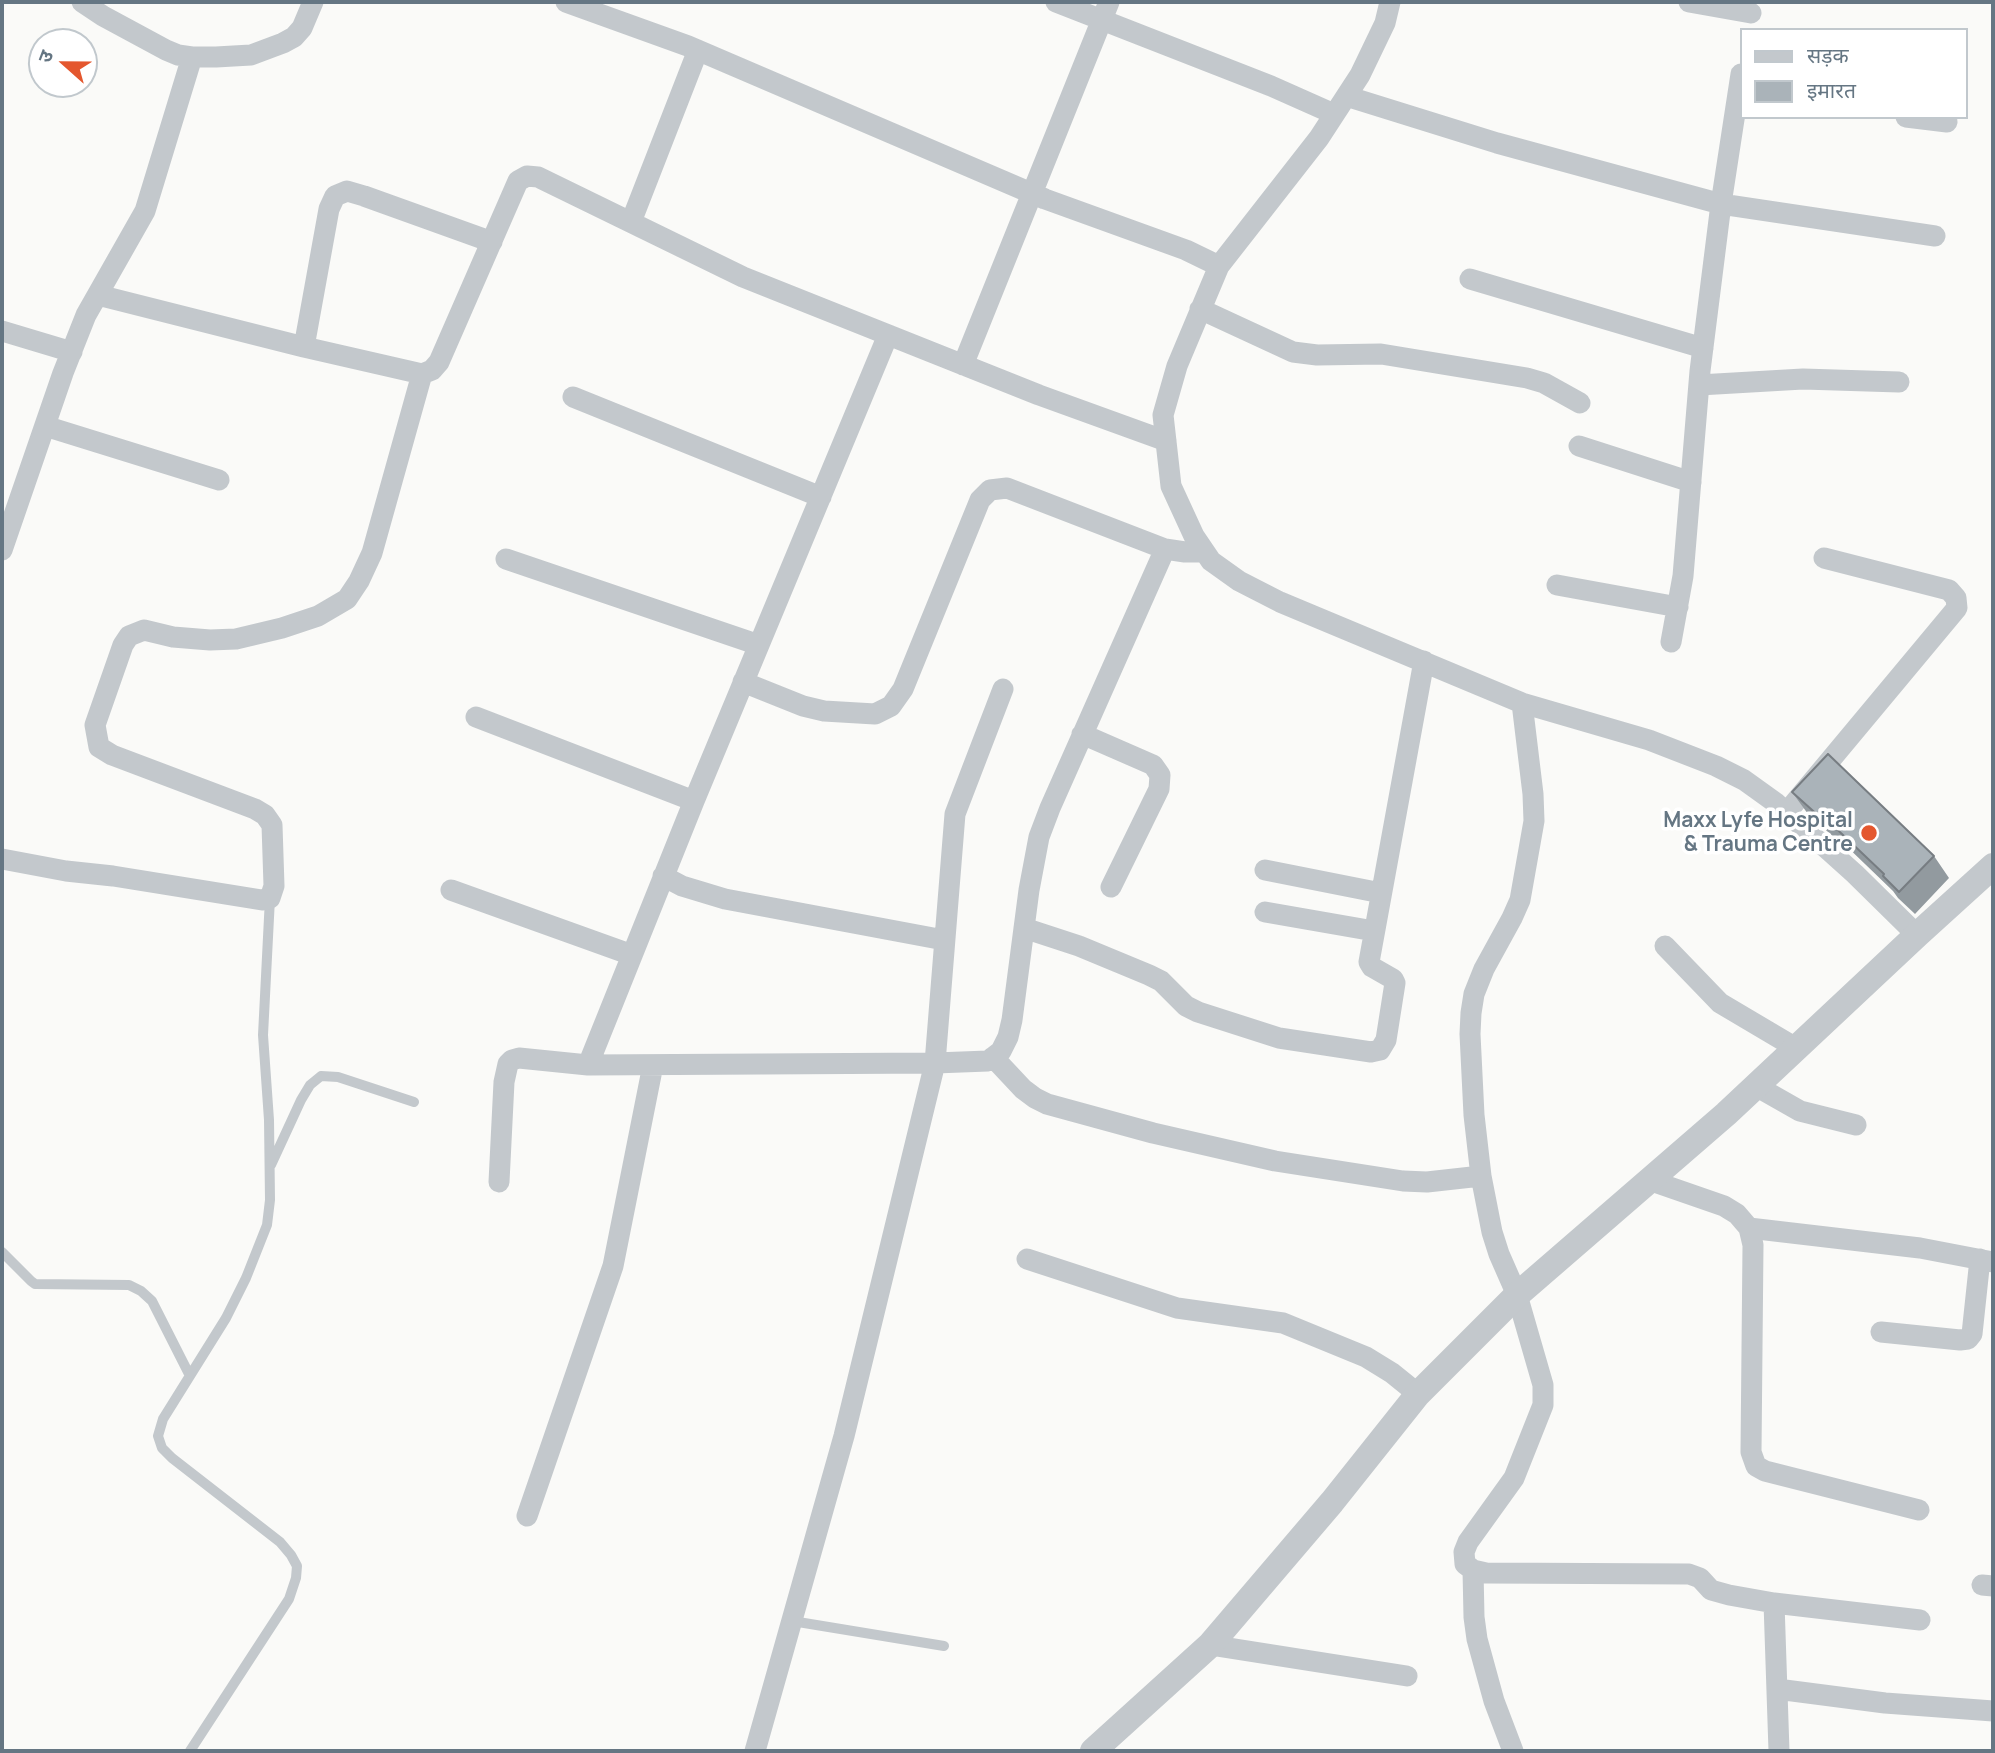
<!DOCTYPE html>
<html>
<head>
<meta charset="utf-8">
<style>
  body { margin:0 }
  #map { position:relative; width:1995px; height:1753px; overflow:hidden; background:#fafaf8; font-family:Manrope,"Noto Sans Devanagari",sans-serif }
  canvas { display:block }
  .frame { position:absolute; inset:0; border:4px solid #657683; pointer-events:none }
  .legend { position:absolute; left:1740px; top:28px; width:228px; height:91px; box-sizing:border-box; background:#fff; border:2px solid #c1c8cd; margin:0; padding:9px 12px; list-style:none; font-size:21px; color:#657683 }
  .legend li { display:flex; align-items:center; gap:14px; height:35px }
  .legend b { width:35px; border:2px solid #c1c8cd }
  .north { position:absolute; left:28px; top:28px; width:70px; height:70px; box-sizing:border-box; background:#fff; border:2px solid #c1c8cd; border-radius:50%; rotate:291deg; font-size:19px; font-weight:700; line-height:28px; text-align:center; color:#657683 }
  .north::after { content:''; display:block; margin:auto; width:24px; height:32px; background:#e4572e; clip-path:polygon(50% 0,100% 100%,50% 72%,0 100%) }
</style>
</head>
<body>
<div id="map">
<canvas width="1995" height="1753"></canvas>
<div class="frame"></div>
<ul class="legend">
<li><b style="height:9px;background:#c3c8cc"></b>सड़क</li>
<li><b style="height:19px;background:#aab3b9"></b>इमारत</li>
</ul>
<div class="north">उ</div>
</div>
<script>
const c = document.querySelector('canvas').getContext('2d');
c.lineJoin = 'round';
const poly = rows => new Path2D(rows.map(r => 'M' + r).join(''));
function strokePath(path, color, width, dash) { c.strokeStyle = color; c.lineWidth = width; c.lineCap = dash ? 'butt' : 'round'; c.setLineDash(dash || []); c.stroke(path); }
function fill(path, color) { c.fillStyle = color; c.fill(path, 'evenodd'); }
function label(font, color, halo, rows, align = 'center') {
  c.font = font + ' Manrope,sans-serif'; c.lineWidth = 7; c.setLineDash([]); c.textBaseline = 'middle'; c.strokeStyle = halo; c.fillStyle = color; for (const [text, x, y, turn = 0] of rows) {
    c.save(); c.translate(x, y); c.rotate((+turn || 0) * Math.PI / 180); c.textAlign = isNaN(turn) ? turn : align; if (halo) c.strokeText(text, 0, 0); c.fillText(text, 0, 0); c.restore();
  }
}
strokePath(poly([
  [271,1165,301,1100,310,1085,321,1076,338,1077,414,1102],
  [2,1252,31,1281,35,1284,129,1285,141,1291,152,1301,190,1376],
  [792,1621,944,1646],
  [190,1751,289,1599,296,1578,297,1566,291,1555,280,1542,172,1458,162,1448,158,1436,163,1419,226,1318,246,1278,267,1225,270,1200,269,1120,263,1035,270,898]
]), '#c3c8cc', 10);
strokePath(poly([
  [82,2,103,16,166,50,178,55,192,57,216,57,251,55,283,43,294,37,302,28,313,2],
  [566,2,688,46,1045,199,1186,250,1219,266],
  [1056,2,1271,86,1334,114],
  [1390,2,1385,23,1360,75,1319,138,1219,266,1177,366,1163,415,1171,486,1194,536,1211,561,1239,581,1280,602,1522,703,1649,740,1716,766,1744,780,1776,803,1855,874,1917,935],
  [1689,2,1751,13],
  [1346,96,1497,143,1721,204,1935,236],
  [1906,117,1947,122],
  [631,222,698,50],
  [1470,279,1703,348],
  [98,295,304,347,422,374,432,370,439,362,518,181,527,176,538,177,743,277,1039,395,1166,441],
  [1200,309,1293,352,1317,355,1381,354,1527,378,1544,383,1580,403],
  [2,331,72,352],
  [304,347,329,209,335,196,347,191,364,196,492,242],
  [963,365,1109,2],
  [1699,385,1803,379,1899,382],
  [573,397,821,497],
  [45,426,219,480],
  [1579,446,1691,482],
  [2,550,63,373,86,315,145,211,192,57],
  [506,559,759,645],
  [1557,585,1678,607],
  [1671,642,1683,576,1700,371,1721,204,1741,74],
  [743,682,803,706,824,711,875,714,891,706,903,689,980,500,990,490,1007,488,1165,549,1185,552,1205,552],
  [1522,703,1533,794,1534,821,1520,900,1512,918,1484,969,1474,994,1471,1013,1470,1034,1474,1115,1481,1176,1492,1232,1499,1254,1517,1295,1543,1385,1543,1405,1514,1478,1468,1542,1464,1552,1465,1564,1473,1570,1486,1573,1689,1574,1700,1578,1711,1590,1729,1595,1774,1603,1920,1620],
  [476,717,694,801],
  [1082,734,1153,765,1160,775,1159,789,1111,887],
  [1787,812,1957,608,1956,598,1949,590,1824,558],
  [2,859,66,871,113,876,262,900,270,898,274,886,272,825,265,815,255,809,112,755,99,747,95,725,123,645,129,636,144,630,173,637,210,640,236,639,282,628,318,616,347,599,359,581,372,553,422,374],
  [1265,870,1381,893],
  [663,876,682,886,725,899,944,940],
  [451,890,632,955],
  [1265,912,1374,931],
  [1024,928,1079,946,1149,975,1161,981,1186,1006,1198,1012,1279,1038,1371,1052,1380,1050,1386,1040,1395,983,1393,979,1372,967,1369,962,1424,661],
  [1665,946,1720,1003,1796,1048],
  [993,1057,1023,1089,1035,1098,1047,1104,1153,1133,1275,1161,1403,1181,1427,1182,1481,1176],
  [588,1065,694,801,888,335],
  [1756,1086,1800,1111,1856,1125],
  [1649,1180,1724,1206,1737,1214,1749,1228,1753,1245,1751,1452,1756,1466,1765,1471,1919,1510],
  [499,1182,504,1082,508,1064,512,1060,519,1058,588,1065,935,1063,988,1061,1001,1051,1008,1037,1012,1020,1029,890,1039,837,1050,808,1165,549],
  [1749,1228,1920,1248,1993,1262],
  [1027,1259,1177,1308,1283,1323,1366,1357,1392,1373,1418,1394],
  [1881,1332,1960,1340,1968,1339,1972,1334,1980,1259],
  [527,1516,613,1266,653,1065],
  [1473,1570,1474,1617,1477,1639,1494,1701,1513,1751],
  [1982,1585,1993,1586],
  [1774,1603,1779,1751],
  [1210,1645,1407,1676],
  [1777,1689,1885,1703,1993,1711],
  [755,1751,844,1436,935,1063,955,814,1003,689]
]), '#c3c8cc', 21);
strokePath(poly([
  [1093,1751,1210,1645,1332,1502,1418,1394,1517,1295,1726,1114,1917,935,1993,866]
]), '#c3c8cc', 26);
fill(poly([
  [1792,792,1934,856,1949,878,1915,914,1898,898,1893,891,1838,838,1837,840,1808,814]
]), '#929a9f');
const building = poly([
  [1828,754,1934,856,1899,892,1883,876,1884,874,1823,816,1821,818,1792,792,1828,754]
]);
fill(building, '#aab3b9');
strokePath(building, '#777d82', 2);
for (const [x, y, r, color] of [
  [1869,833,9,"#e4572e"]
]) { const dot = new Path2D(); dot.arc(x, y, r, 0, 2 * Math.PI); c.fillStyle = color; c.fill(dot); strokePath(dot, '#fff', 2.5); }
label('bold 21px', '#657683', '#fff', [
  ["Maxx Lyfe Hospital",1853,821],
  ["& Trauma Centre",1853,845]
], 'right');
</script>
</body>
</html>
